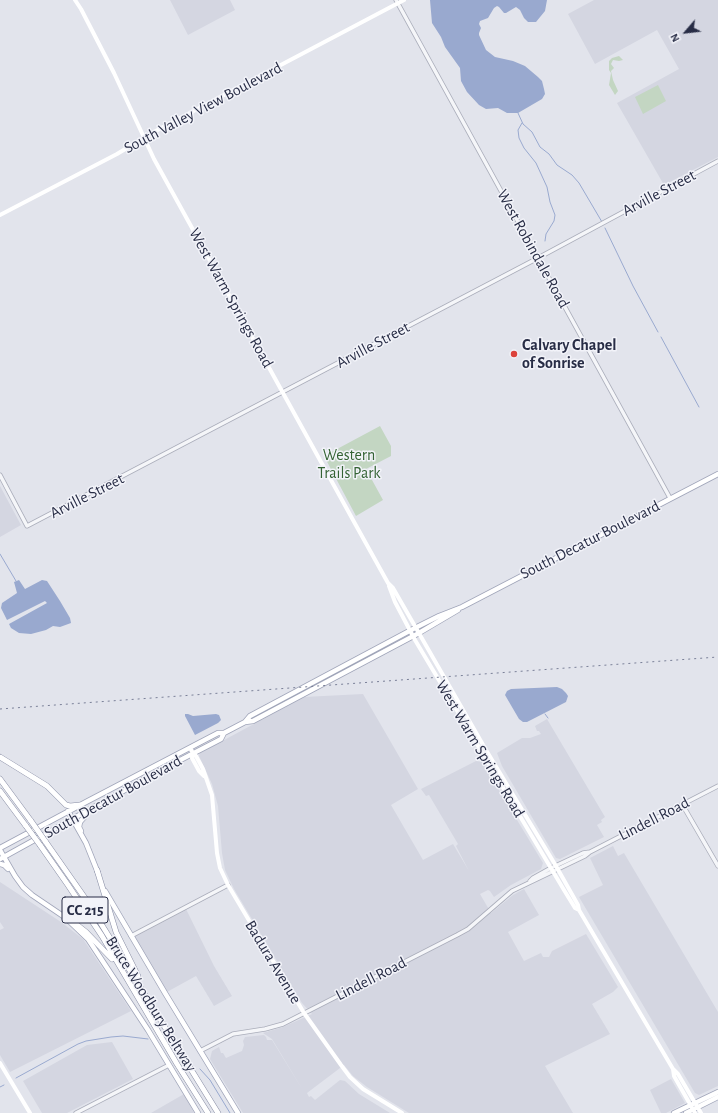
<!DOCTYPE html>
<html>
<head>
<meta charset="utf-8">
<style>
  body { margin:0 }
  #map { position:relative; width:718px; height:1113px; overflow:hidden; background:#e2e4ec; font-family:"Alegreya Sans",sans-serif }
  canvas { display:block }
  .north { position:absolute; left:666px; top:12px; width:40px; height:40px; -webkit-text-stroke:3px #f2f3f9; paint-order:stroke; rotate:242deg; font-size:11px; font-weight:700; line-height:16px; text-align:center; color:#282d46 }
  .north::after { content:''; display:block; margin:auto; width:14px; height:18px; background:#282d46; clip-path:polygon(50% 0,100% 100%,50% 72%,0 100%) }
</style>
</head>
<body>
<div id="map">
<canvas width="718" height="1113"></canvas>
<div class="north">N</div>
</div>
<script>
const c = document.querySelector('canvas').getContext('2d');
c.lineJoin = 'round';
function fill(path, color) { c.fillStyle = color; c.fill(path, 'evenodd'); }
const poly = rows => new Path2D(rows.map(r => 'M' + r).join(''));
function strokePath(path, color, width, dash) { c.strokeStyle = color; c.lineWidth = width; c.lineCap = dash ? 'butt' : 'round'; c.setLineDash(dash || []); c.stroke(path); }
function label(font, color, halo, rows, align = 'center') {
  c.font = font + ' "Alegreya Sans",sans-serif'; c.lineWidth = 3; c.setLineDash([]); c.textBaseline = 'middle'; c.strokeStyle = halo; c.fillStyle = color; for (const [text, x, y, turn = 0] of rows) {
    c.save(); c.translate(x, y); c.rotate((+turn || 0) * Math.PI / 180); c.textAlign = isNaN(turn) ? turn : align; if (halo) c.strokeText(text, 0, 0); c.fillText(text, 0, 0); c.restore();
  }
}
fill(poly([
  [170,0,230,0,235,10,188,35],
  [594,0,718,0,718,157,664,185,617,103,679,69,657,30,595,64,568,14],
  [0,486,21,525,0,537],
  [363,694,418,789,391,805,423,860,453,844,469,871,456,846,458,844,429,795,426,796,421,789,476,761,482,762,543,863,541,869,511,885,494,897,490,891,488,890,480,894,491,913,513,895,524,889,539,915,508,932,524,961,541,953,543,957,549,957,552,951,586,934,618,987,613,992,592,1004,610,1034,545,1066,573,1113,409,1113,367,1087,353,1076,344,1065,307,1093,309,1097,311,1096,315,1100,340,1080,345,1081,359,1094,390,1113,243,1113,210,1059,212,1051,219,1047,221,1053,223,1053,226,1058,242,1051,244,1045,243,1041,245,1037,264,1035,266,1037,267,1040,272,1040,304,1092,272,1039,263,1033,283,1027,312,1014,302,1003,234,889,225,870,222,853,218,806,212,784,199,756,200,753,304,697],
  [547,719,605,817,601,820,602,822,597,825,604,837,560,859,556,858,502,766,497,753,522,738,530,738,541,734,539,731,537,731,535,726],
  [613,846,618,856,624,853,718,1012,718,1086,699,1095,695,1093,579,897,603,885,590,858],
  [0,882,61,922,83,939,131,1011,10,1072,0,1055,0,930,4,928,0,922],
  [186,909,214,966,232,996,214,1006,196,976,165,993,131,936],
  [112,1042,133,1079,67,1113,42,1113,23,1081,87,1045],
  [671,1079,685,1103,666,1113,661,1113,650,1090],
  [184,1094,194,1113,151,1113]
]), '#d4d6e1');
fill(poly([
  [619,56,623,60,619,61,613,60,611,64,614,68,611,71,613,80,618,91,615,95,609,85,611,73,609,70,609,61,612,58],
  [658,85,666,101,643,114,635,97],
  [380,426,391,446,391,456,366,469,383,500,356,516,324,456]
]), '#c3d6c2');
fill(poly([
  [430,0,547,0,545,11,536,22,528,22,524,18,520,10,516,7,506,13,504,13,499,7,497,6,494,8,488,18,480,21,479,24,481,28,479,33,479,35,486,50,495,57,513,61,525,66,538,77,542,81,544,89,545,94,542,99,518,113,507,113,498,108,486,109,479,105,467,92,461,81,460,68,445,47,441,37,432,23],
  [19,580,25,589,42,580,47,581,60,601,70,618,71,623,60,627,53,626,46,630,31,634,19,633,11,628,9,624,47,603,45,601,7,620,1,608,2,603,17,593,14,582],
  [557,687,562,689,566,693,568,696,566,702,527,722,523,722,519,719,505,695,507,691,511,689],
  [188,714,193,716,216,714,219,715,221,720,218,723,195,735,185,716,185,714]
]), '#99a9cf');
strokePath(poly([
  [518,113,523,124,532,132,540,147,549,154,557,165,572,175,579,183,602,222],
  [522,123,518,130,519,138,524,148,536,163,547,187,550,202,555,215,554,221,546,234,545,241],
  [605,228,633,286,658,332],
  [661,337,699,407],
  [0,554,16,581],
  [545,714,548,718],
  [200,1069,210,1080,230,1113],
  [16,1078,78,1044,86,1041,111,1037,123,1036,148,1039],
  [0,1087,4,1085]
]), '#99a9cf', 1);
const tertiary = poly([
  [396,0,670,498],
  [0,475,27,526,538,258,718,161],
  [682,804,718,866],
  [530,881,533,878,551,868,583,853,590,852,718,786],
  [131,936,228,885],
  [200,1051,233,1034,265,1029,283,1024,457,935,468,929,512,891,585,856,590,852],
  [76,1113,169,1065]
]);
const primary = poly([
  [245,722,250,716,415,628,439,616,462,607,718,474],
  [68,811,86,843,98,873],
  [81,831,79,827,80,822,86,815],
  [0,848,86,802,218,733,224,733,245,722,253,721,419,633,458,610],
  [0,850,15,876,23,887,32,895,66,918,88,939,148,1030,198,1113],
  [0,859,161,770,221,739,224,733],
  [0,864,4,865,8,869],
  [105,891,165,993,238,1113],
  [674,1113,718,1092],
  [686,1113,718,1097]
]);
const motorway = poly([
  [0,757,47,786,66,805,70,806,80,805],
  [0,779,31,821],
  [0,791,26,826],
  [45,841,87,901,218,1113],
  [40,845,68,885,102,936,177,1064,208,1113],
  [97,870,116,932,138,976],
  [66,918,72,921,86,932,112,959]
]);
strokePath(tertiary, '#aaadba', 5);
strokePath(primary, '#a0a5b9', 6);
strokePath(motorway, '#888da4', 6);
strokePath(tertiary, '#f5f6f9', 3.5);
strokePath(poly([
  [75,0,81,9,114,73,154,159,353,520,388,583,393,588,486,750,556,866,578,905,579,910],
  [0,215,117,154,150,134,404,0],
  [389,586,395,602,415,640,564,890,575,908,579,910,673,1069,674,1076,695,1113],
  [190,748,193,753,196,756,203,769,212,795,217,853,220,868,228,885,304,1013,341,1065,350,1077,363,1089,402,1113],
  [193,753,192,758,199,771,204,776],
  [0,1063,30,1113],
  [673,1069,678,1074,701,1113]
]), '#fff', 4);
strokePath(primary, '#fff', 4.5);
strokePath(motorway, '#fff', 5);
strokePath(poly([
  [0,709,718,657]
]), '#797f97', 1, [2, 4]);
const motorwayBridge = poly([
  [31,821,45,841],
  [26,826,40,845]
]);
strokePath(motorwayBridge, '#888da4', 6, []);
strokePath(motorwayBridge, '#fff', 5);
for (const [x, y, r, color] of [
  [514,354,4,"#dc423b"]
]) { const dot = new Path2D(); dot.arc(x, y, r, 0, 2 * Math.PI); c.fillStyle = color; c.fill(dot); strokePath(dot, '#f2f3f9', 1.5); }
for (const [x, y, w] of [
  [85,910,46]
]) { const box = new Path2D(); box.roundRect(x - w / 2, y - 13, w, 26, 3); c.fillStyle = '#f2f3f9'; c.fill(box); strokePath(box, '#282d46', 1); }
label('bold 15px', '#282d46', null, [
  ["CC 215",85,910]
]);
label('16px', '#282d46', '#f2f3f9', [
  ["South Valley View Boulevard",203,108,-28],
  ["Arville Street",659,193,-28],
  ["West Robindale Road",533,249,61],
  ["West Warm Springs Road",231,298,61],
  ["Arville Street",373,345,-28],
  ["Arville Street",87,496,-27],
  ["South Decatur Boulevard",590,540,-27],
  ["West Warm Springs Road",480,749,59],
  ["South Decatur Boulevard",113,797,-29],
  ["Lindell Road",654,819,-27],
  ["Badura Avenue",273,962,59],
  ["Lindell Road",371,979,-27],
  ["Bruce Woodbury Beltway",151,1004,58]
]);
label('bold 16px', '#282d46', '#f2f3f9', [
  ["Calvary Chapel",522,345],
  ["of Sonrise",522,363]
], 'left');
label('16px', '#346334', '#f2f3f9', [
  ["Western",349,455],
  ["Trails Park",349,473]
]);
</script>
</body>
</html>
